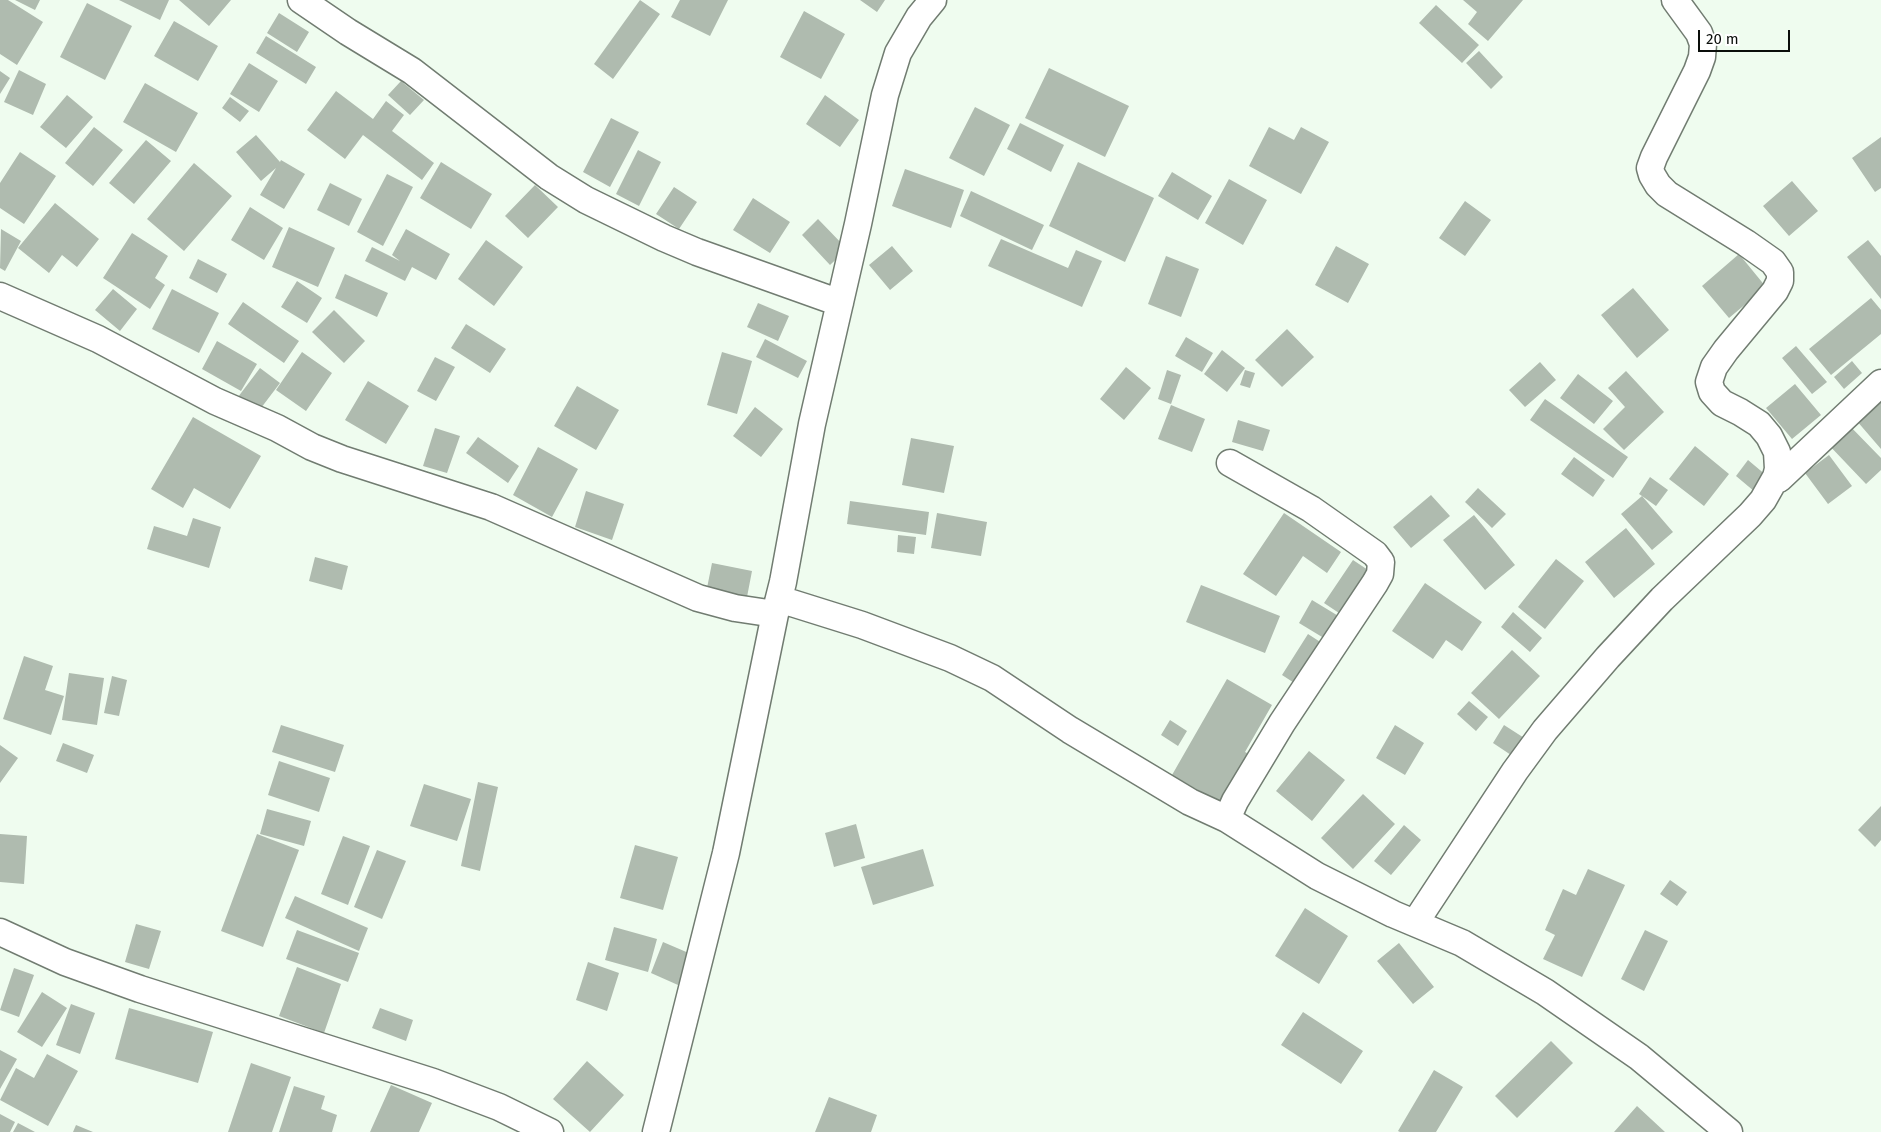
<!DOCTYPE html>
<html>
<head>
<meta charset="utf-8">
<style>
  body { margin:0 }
  #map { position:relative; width:1881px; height:1132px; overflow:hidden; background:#effcef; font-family:"Fira Sans",sans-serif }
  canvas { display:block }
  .scale { position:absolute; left:1698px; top:30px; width:92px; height:22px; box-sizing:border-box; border:2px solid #0a0e0a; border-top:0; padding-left:6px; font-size:15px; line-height:18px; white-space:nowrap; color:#0a0e0a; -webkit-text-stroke:4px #fff; paint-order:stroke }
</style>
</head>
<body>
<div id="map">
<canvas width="1881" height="1132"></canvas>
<div class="scale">20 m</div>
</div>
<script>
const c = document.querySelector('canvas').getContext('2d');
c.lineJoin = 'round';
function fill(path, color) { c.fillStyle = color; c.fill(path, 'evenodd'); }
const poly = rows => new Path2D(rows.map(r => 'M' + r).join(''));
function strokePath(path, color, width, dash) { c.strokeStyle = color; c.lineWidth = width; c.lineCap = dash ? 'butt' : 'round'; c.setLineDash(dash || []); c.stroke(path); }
fill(poly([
  [0,0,8,0,43,22,17,65,0,54],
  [15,0,40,0,35,10],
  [119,0,169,0,160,20],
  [179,0,231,0,209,26],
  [640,0,660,14,613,79,594,64],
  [680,0,728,0,710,36,671,17],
  [860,0,885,0,877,12],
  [1463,0,1523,0,1488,41,1468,24,1477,12],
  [87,3,132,26,105,80,60,57],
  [1436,5,1479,45,1462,63,1419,23],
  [804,11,845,34,821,79,780,57],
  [279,13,309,32,297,52,267,33],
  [174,21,218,46,198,81,154,56],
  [266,36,316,67,306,84,256,53],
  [1479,51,1503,77,1491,89,1466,63],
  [249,63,278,81,259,112,230,94],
  [1049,68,1129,106,1105,157,1025,118],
  [19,70,46,84,33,115,4,102],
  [0,71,10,78,0,94],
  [401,81,424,100,410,115,388,95],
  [145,83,198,113,176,152,123,122],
  [336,91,373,119,386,101,404,115,392,131,434,163,422,180,363,135,345,159,307,130],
  [67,95,93,117,66,148,40,127],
  [825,95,859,120,840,147,806,124],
  [230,97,249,111,240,122,222,108],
  [975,107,1010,125,984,176,949,158],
  [611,118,639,132,610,187,583,172],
  [1020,123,1064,145,1051,172,1007,149],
  [94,127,123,150,93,186,65,163],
  [1269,127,1294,140,1301,127,1329,142,1301,194,1249,166],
  [256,135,280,162,281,160,305,174,284,209,260,195,276,168,261,181,236,152],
  [1881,137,1881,188,1875,192,1852,158],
  [146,140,171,161,134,204,109,183],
  [638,150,661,162,639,206,616,194],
  [20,152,56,176,24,224,0,208,0,183],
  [441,162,492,194,471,229,420,198],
  [1078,162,1154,198,1125,262,1049,226],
  [194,163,232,196,184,251,147,219],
  [905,169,964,190,951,228,892,206],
  [1172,172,1212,196,1198,220,1158,196],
  [387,174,413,187,383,246,357,232],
  [1229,179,1267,200,1243,245,1205,223],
  [1792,181,1818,211,1789,236,1763,206],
  [330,183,362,199,349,226,317,210],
  [535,185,558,207,528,238,505,216],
  [674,187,697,202,679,229,656,214],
  [971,191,1044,225,1032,250,960,216],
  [753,198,790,222,770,253,733,230],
  [1465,201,1491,220,1465,256,1439,238],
  [55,203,99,239,77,267,62,255,49,273,18,248],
  [250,207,283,228,264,260,231,240],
  [818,219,847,249,830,265,802,235],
  [289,227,335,248,318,287,272,267],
  [1,229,21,241,5,271,0,268],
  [406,229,450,254,436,280,412,267,405,281,365,261,372,247,400,261,392,255],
  [132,233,168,256,155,278,165,285,150,309,103,278],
  [1001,239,1068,268,1076,250,1102,261,1082,307,988,266],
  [486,240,523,267,494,306,458,279],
  [1868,240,1881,256,1881,299,1847,257],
  [892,246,913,271,890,290,869,265],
  [1336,246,1369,264,1348,303,1315,285],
  [1739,254,1766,287,1729,318,1702,286],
  [1166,256,1199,269,1181,317,1148,304],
  [198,259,227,274,217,293,189,278],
  [345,274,388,293,377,317,335,298],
  [297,281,322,298,307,323,281,307],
  [1633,288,1669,330,1637,358,1601,315],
  [113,289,137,309,120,331,95,310],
  [172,289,219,313,199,353,152,329],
  [1871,298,1881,310,1881,334,1831,375,1809,349],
  [243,302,299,341,284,363,228,324],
  [758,303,789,316,778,341,747,327],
  [334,310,365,341,344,363,312,332],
  [466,324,506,349,490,373,451,348],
  [1287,329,1314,357,1282,387,1255,360],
  [1186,337,1213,353,1202,372,1175,356],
  [765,339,807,361,798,378,756,357],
  [217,341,257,364,241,391,202,369],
  [1796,346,1827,382,1812,394,1782,358],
  [1222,350,1245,368,1227,392,1204,374],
  [302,352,332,373,306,411,276,390],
  [722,352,752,361,737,414,707,405],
  [435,357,455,367,436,401,417,391],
  [1852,361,1862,373,1844,389,1834,377],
  [1540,362,1556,380,1525,407,1509,390],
  [1126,367,1151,388,1124,420,1100,399],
  [260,368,280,383,258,412,238,397],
  [1167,370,1181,375,1171,404,1158,399],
  [1245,370,1255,373,1250,388,1240,385],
  [1626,371,1664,412,1624,450,1603,429,1625,407,1608,388],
  [1578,374,1613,401,1594,424,1560,398],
  [368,381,409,406,386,444,345,420],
  [1795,384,1821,415,1792,439,1766,408],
  [577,386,619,410,596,450,554,426],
  [1881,393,1881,449,1850,413],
  [1545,399,1628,457,1613,478,1530,420],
  [1171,405,1205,419,1192,452,1158,439],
  [755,407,783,429,761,457,733,436],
  [193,417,261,456,230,509,194,488,183,508,151,489],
  [1238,420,1270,430,1263,451,1232,442],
  [1846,422,1881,458,1881,470,1866,484,1826,442],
  [435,428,460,436,447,473,423,466],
  [478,437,519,466,508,483,466,453],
  [911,438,954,446,944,493,902,485],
  [1695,446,1729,474,1704,506,1669,479],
  [538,447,578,469,552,517,513,495],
  [1829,455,1852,486,1828,504,1805,473],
  [1574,457,1605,480,1593,497,1561,474],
  [1748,460,1773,481,1761,497,1736,476],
  [1650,477,1668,490,1656,506,1642,496,1673,532,1652,550,1621,514,1642,496,1639,494],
  [1478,488,1506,514,1492,528,1465,502],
  [586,491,624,504,612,540,575,527],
  [1431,495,1450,516,1411,548,1393,527],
  [850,501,929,512,926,535,847,524],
  [937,513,987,522,981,556,931,548],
  [1284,513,1341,552,1327,573,1303,556,1276,596,1243,574],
  [1474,515,1515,565,1485,590,1443,540],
  [193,518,221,527,209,568,147,549,154,526,187,536],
  [1626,528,1655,564,1614,598,1585,562],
  [898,535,916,537,914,554,897,552],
  [315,557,348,566,342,590,309,581],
  [1556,559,1584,581,1545,629,1518,607],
  [1353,560,1374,574,1345,617,1324,603],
  [712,563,752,571,747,597,707,588],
  [1425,583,1482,622,1462,651,1446,640,1433,659,1392,631],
  [1201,585,1280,616,1265,653,1186,622],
  [1312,600,1345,620,1332,643,1299,623],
  [1513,612,1542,638,1530,652,1501,627],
  [1308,634,1328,647,1302,688,1282,675],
  [1512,650,1540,676,1499,719,1471,693],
  [24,656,53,666,45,690,64,696,51,735,3,719],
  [69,673,104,678,97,725,62,720],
  [112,676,127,680,119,716,104,713],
  [1227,679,1272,705,1245,752,1262,761,1231,809,1172,775],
  [1469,701,1488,717,1476,731,1457,714],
  [1170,720,1187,731,1178,746,1161,735],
  [281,725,344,745,335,772,272,752],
  [1395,725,1424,743,1405,775,1376,758],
  [1504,725,1532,743,1520,761,1493,743],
  [63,743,94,755,87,773,56,761],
  [0,745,18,758,0,783],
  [1309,751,1345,780,1312,821,1276,791],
  [279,761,330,778,319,812,268,795],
  [478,782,498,787,480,871,461,866],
  [424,784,471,799,457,841,410,826],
  [1363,794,1395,824,1353,869,1321,838],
  [1881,806,1881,840,1875,847,1858,830],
  [267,809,311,821,304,846,260,834],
  [856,824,865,858,834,867,825,833],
  [1404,825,1421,840,1391,875,1374,861],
  [0,834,27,836,24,884,0,882],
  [257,834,299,850,263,947,221,931],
  [343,836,370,846,348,905,321,894],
  [635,845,678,857,663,910,620,898],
  [923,849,934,886,873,905,861,867],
  [377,850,406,861,382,919,354,907],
  [1588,869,1625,885,1582,977,1543,959,1555,935,1545,930,1563,889,1576,895],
  [1670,880,1687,892,1677,906,1660,894],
  [295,896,368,928,359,951,285,918],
  [1305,908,1348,936,1319,984,1275,956],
  [136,924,161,931,149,969,125,962],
  [614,927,657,939,648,972,605,960],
  [297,930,359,953,348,982,286,959],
  [1645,930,1668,941,1644,991,1621,979],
  [663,942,691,954,678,985,651,973],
  [1399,943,1434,987,1413,1004,1377,961],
  [588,962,619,973,607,1011,576,1000],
  [297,967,341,984,324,1033,279,1016],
  [14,968,34,975,19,1017,0,1010],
  [42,992,67,1008,42,1047,17,1032],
  [71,1004,95,1013,80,1054,56,1045],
  [129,1008,213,1032,198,1083,115,1059],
  [380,1008,413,1020,406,1041,372,1028],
  [1303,1012,1363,1051,1341,1084,1281,1045],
  [1551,1041,1573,1063,1517,1118,1495,1096],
  [0,1050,17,1059,0,1089],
  [47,1054,78,1071,48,1126,0,1100,16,1068,34,1078],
  [587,1061,624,1095,590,1132,553,1099],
  [251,1063,291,1077,272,1132,228,1132],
  [1434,1070,1463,1087,1436,1132,1400,1132,1398,1131],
  [391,1085,432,1103,419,1132,370,1132],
  [294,1086,325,1096,321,1109,337,1115,332,1132,279,1132],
  [829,1097,877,1115,871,1132,815,1132],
  [1637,1106,1665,1132,1614,1132],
  [0,1114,15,1122,10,1132,0,1132],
  [18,1123,35,1132,13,1132],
  [76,1125,93,1132,73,1132]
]), '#afbbaf');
const minor = poly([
  [301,0,348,32,412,71,549,177,586,200,664,238,697,252,840,303],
  [0,296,98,339,215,401,277,428,312,447,342,459,491,507,698,598,735,608,775,614],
  [1776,477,1779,479,1881,383],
  [779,599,862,625,950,658,992,678,1070,730,1190,802,1227,819,1317,876,1393,914,1462,943,1545,992,1639,1057,1729,1132],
  [1227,819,1235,801,1282,723,1375,583,1380,574,1381,562,1375,554,1311,509,1230,463],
  [1415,923,1515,771,1545,730,1608,657,1662,599,1750,515,1763,500,1776,477,1778,469,1777,452,1769,436,1759,424,1740,412,1722,403,1712,392,1709,382,1714,367,1726,350,1775,291,1780,281,1780,272,1773,262,1746,243,1667,194,1658,185,1652,175,1650,168,1654,157,1697,71,1702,57,1703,44,1699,33,1675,0],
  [0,932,65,962,140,989,433,1082,499,1107,550,1132],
  [656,1132,726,853,775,614,783,582,812,424,858,224,885,95,898,53,919,17,933,0]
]);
strokePath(minor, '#717c71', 29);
strokePath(minor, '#fff', 26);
</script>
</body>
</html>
